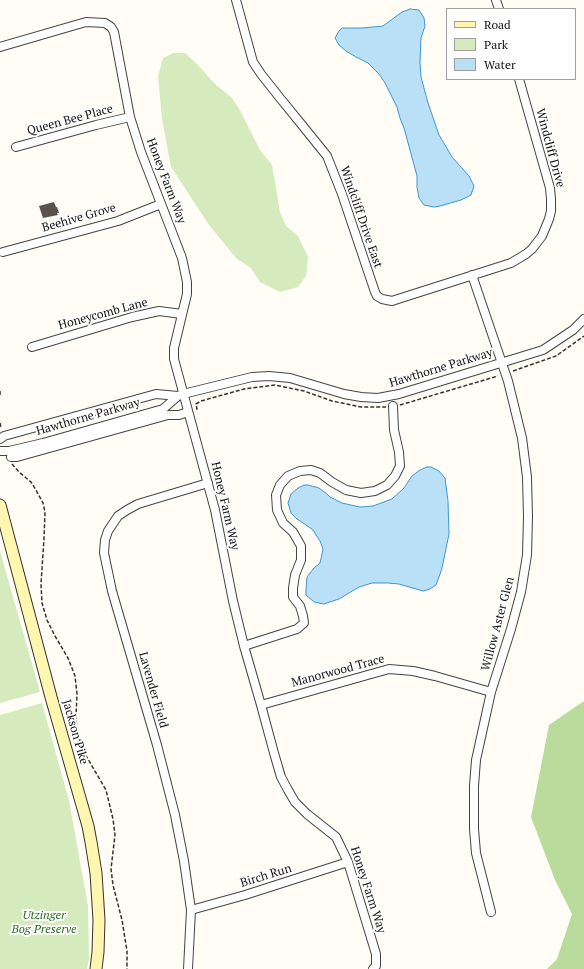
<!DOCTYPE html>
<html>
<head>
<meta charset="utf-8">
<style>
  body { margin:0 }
  #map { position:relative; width:584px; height:969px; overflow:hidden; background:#fffdf5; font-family:"PT Serif",serif }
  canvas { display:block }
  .legend { position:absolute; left:446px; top:8px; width:130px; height:72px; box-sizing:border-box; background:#fff; border:1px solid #a0a0a0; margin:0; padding:5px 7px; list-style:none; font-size:12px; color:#111 }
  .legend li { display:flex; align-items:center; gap:8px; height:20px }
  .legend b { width:20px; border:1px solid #a0a0a0 }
</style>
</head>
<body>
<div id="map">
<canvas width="584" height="969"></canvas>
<ul class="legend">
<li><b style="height:5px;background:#fff6b0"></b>Road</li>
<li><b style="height:11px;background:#d5ebbd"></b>Park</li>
<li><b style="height:11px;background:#b9e0f7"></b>Water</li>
</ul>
</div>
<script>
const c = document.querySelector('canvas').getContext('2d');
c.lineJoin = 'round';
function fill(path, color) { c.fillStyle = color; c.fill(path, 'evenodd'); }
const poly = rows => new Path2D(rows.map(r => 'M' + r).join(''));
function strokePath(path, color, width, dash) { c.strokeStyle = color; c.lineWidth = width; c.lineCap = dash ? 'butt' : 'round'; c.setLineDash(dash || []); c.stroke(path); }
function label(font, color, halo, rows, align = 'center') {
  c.font = font + ' "PT Serif",serif'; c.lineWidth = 4; c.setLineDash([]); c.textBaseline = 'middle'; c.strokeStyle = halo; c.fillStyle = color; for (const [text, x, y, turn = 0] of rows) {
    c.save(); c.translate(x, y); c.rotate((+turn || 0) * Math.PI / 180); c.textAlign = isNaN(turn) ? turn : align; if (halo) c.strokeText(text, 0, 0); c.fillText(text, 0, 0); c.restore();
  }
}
fill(poly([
  [173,53,185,53,198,65,215,84,232,98,241,112,260,150,272,165,280,212,286,226,298,236,308,257,306,276,298,287,280,292,260,282,251,268,236,258,209,225,171,167,162,119,158,76,163,58],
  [0,551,40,692,0,703],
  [42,703,69,801,88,906,89,959,87,969,0,969,0,715]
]), '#d5ebbd');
fill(poly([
  [584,701,584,969,547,969,557,959,572,914,555,880,531,817,549,725]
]), '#b9dc9c');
const water = poly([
  [410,9,419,10,424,18,425,26,421,38,420,62,421,77,428,103,439,135,445,145,452,157,469,176,474,186,471,195,461,200,440,206,434,207,424,205,419,198,417,187,417,176,404,128,400,118,397,107,385,83,379,74,368,63,356,57,346,51,339,45,335,38,339,31,342,28,362,28,383,26,402,12,410,9],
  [427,467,431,467,439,471,445,478,448,501,449,534,442,568,439,577,436,585,430,589,423,591,399,584,388,583,372,583,359,587,339,599,324,604,314,602,306,595,306,589,307,577,314,568,320,563,323,549,320,541,313,530,303,523,297,519,291,513,288,503,291,494,298,488,304,485,308,485,319,488,327,494,330,497,342,503,360,507,373,506,392,499,404,488,412,476,420,470,427,467]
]);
fill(water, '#b9e0f7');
strokePath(water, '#3f96cf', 1);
fill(poly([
  [54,202,56,207,57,207,59,213,57,213,58,215,43,218,39,206]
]), '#5a524d');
const street = poly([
  [236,0,253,62,261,74,280,98,302,125,327,156,342,194,375,292,377,296,382,299,392,301,398,299,511,263,526,254,532,249,542,236,549,219,551,211,551,199,550,188,519,79],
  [496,0,499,9],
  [0,47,86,22,105,23,111,27,114,32,130,117,141,152,182,258,187,282,187,294,174,348,174,359,215,510,233,601,244,646,261,705,274,753,281,777,288,790,295,802,307,814,336,837,348,862,376,954,376,966,373,969],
  [16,147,96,125,130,117],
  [3,252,118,221,161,204],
  [472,275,508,381,522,438,527,477,528,517,527,555,521,592,511,629,491,692,476,760,474,786,474,829,476,853,491,912],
  [32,347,132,317,159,311,182,314],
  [0,439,4,436,156,394,178,396],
  [0,451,9,451,43,443,163,409,178,396,183,394,252,377,269,376,290,378,344,394,361,397,378,398,399,394,543,350,573,330,584,319],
  [11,457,17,457,168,415,179,415,188,412],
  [244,646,297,629,304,623,303,616,300,606,293,597,293,588,295,575,301,560,301,546,293,532,283,523,277,510,276,495,280,485,288,476,300,471,311,470,320,473,332,482,346,490,361,493,375,491,387,485,395,476,400,466,399,452,394,430,393,406],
  [261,705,389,669,413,671,435,676,491,692],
  [191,910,245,895,348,862],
  [188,969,191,910,184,861,175,815,157,745,112,591,104,553,105,540,108,531,118,516,127,510,138,504,208,483]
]);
const secondary = poly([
  [0,505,51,697,88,826,91,842,96,873,99,920,98,952,96,969]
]);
strokePath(street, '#444', 10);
strokePath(secondary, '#333', 13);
strokePath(poly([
  [513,371,556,356,584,336],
  [0,391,0,397],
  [400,405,498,376],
  [196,409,197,409,196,404,201,401,244,389,275,385,304,391,332,401,361,407,386,407],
  [0,423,1,428],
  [12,464,19,472,31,482,36,490,43,503,45,512,44,539,41,584,42,603,47,620,55,636,68,658,75,676,77,694,76,716,77,732,85,754,106,790,113,819,115,835,111,869,113,885,122,920,127,951,127,969]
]), '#333', 1.5, [4, 2]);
strokePath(street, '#fff', 8);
strokePath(secondary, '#fff6b0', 11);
label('12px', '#111', '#fff', [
  ["Queen Bee Place",70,120,-15],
  ["Windcliff Drive",550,148,75],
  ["Honey Farm Way",166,181,69],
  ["Windcliff Drive East",361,217,71],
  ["Beehive Grove",79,218,-16],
  ["Honeycomb Lane",103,314,-15],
  ["Hawthorne Parkway",441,368,-17],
  ["Hawthorne Parkway",88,417,-16],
  ["Honey Farm Way",225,506,77],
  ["Willow Aster Glen",498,624,-75],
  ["Manorwood Trace",338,671,-15],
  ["Lavender Field",153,690,74],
  ["Jackson Pike",75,732,74],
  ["Birch Run",266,876,-17],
  ["Honey Farm Way",368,890,72]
]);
label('italic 12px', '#2f6b1f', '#fff', [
  ["Utzinger",44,916],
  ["Bog Preserve",44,930]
]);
</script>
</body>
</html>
